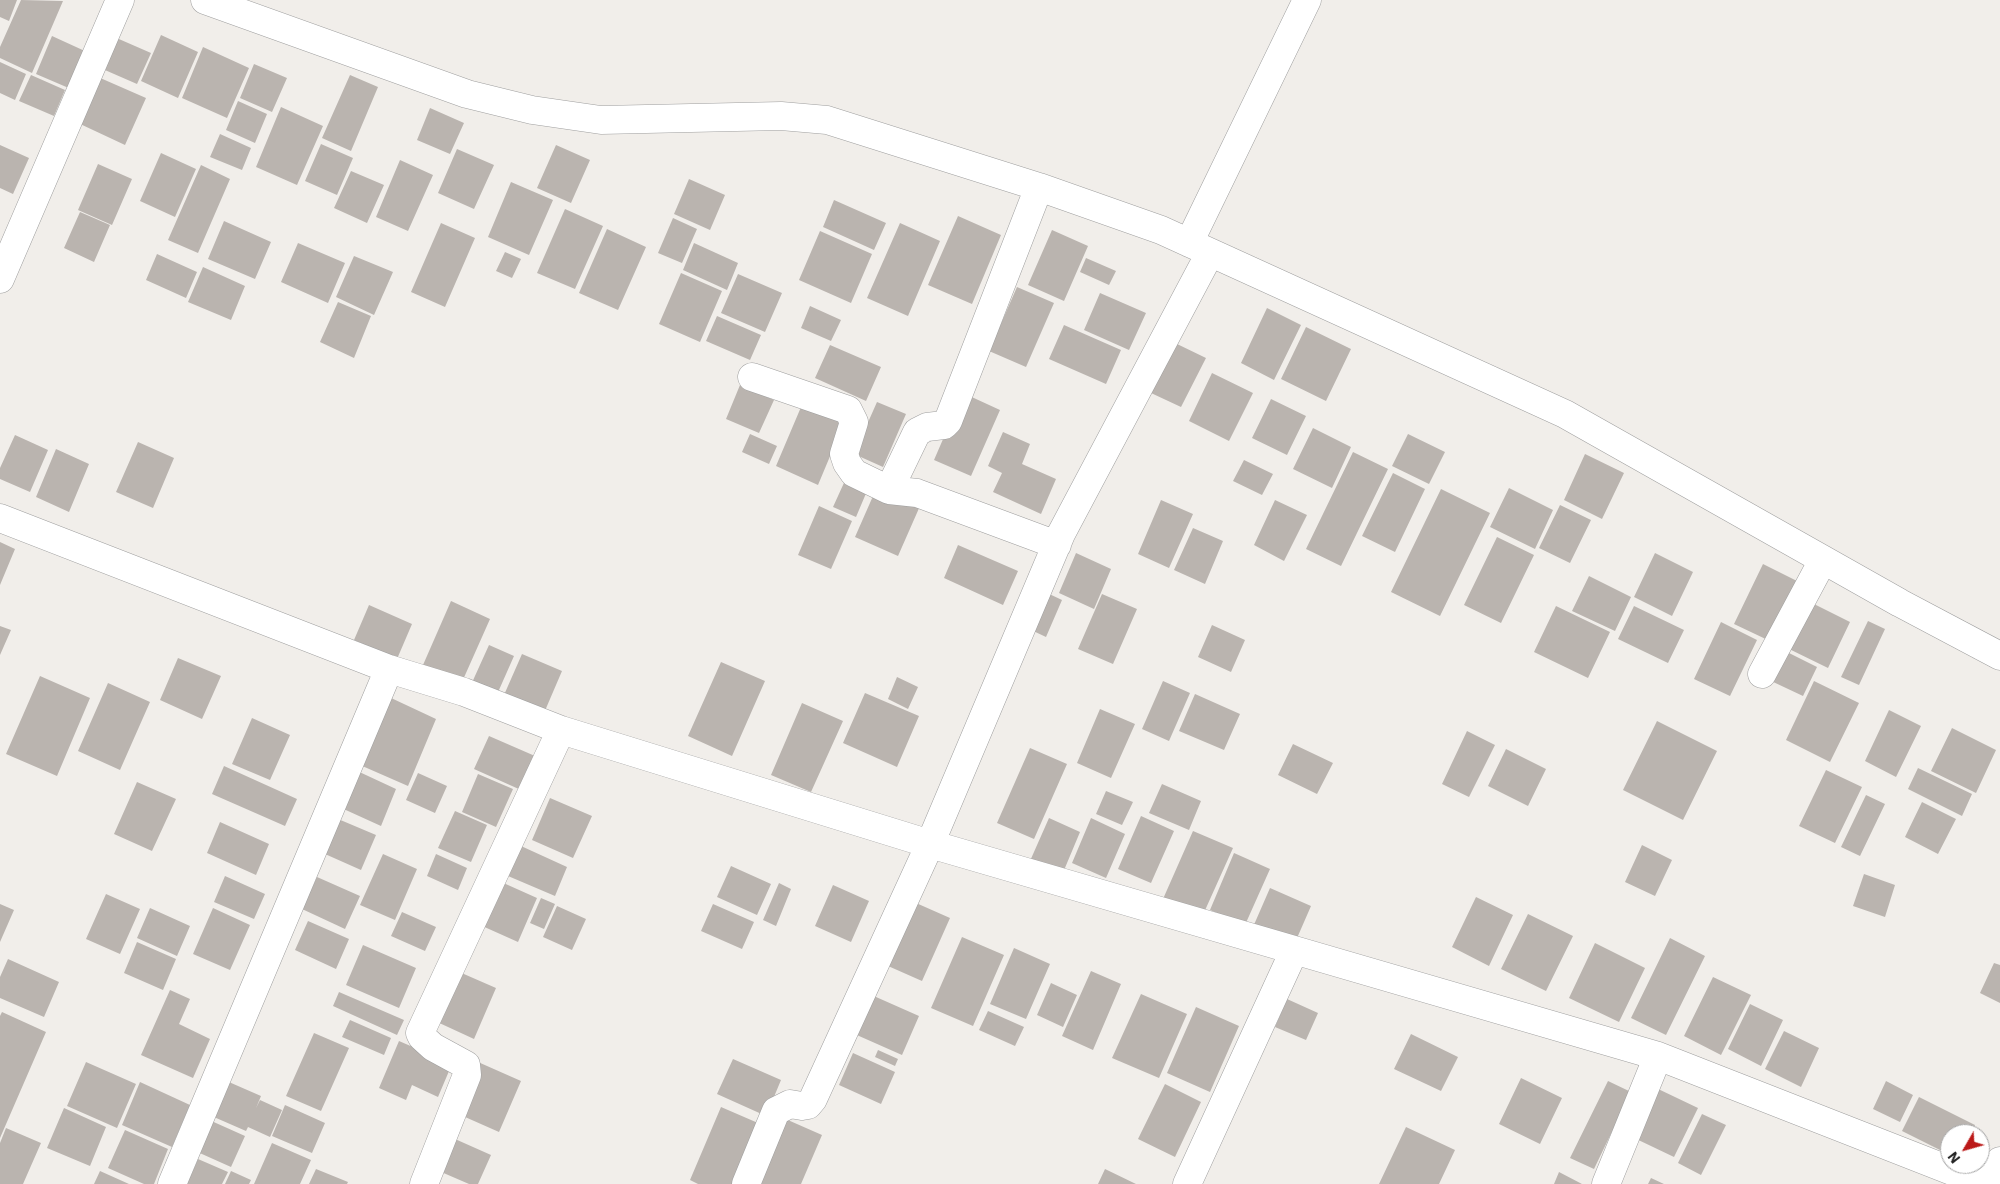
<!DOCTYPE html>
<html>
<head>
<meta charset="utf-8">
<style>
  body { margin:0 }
  #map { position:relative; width:2000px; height:1184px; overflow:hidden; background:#f1eeea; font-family:"IBM Plex Sans",sans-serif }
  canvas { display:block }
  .north { position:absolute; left:1940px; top:1124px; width:50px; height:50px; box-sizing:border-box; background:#fff; border:1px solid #a7a7a7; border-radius:50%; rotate:232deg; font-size:14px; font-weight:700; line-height:20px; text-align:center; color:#222 }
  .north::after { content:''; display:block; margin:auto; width:18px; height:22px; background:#bb1918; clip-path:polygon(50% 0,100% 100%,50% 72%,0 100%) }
</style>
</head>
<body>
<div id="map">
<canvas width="2000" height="1184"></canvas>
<div class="north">N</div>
</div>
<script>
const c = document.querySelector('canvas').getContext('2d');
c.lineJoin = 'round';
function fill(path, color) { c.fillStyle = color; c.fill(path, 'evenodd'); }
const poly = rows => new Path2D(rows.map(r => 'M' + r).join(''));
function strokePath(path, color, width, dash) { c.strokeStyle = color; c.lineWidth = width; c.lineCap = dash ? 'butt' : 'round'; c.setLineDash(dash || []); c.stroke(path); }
fill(poly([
  [0,0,17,0,9,21,0,17],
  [21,0,63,1,32,73,0,58,0,47],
  [161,35,198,52,178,98,141,81],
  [52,36,87,52,71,89,36,74],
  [112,36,151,53,137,84,98,67],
  [203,47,249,68,227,118,182,98],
  [0,62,26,74,15,100,0,93],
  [254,64,287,78,272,112,240,98],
  [31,75,65,90,54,116,19,101],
  [350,75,378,87,351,151,322,138],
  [98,77,146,98,125,145,78,123],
  [238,101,267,114,255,143,226,130],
  [281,107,323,126,297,185,256,167],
  [430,108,464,123,450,154,417,140],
  [220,134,251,148,242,170,210,157],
  [321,144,353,158,337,195,305,181],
  [0,145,29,158,13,194,0,188],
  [556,145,590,160,571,203,537,188],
  [457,149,494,165,474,209,438,193],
  [161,153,196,169,175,217,140,201],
  [400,160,433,175,408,231,376,217],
  [98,164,132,179,112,225,78,210],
  [201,165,230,179,198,253,168,240],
  [351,171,384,185,367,223,334,208],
  [689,179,725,195,710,230,674,214],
  [511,182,553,200,529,255,488,237],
  [834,200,886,223,874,250,823,227],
  [565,209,603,226,575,289,537,273],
  [80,212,110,225,94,262,64,248],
  [958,216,1001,235,972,304,928,285],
  [673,218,697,229,682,263,658,253],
  [224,221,271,242,255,279,208,259],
  [441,223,475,238,445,307,411,292],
  [900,223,940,241,908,316,867,298],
  [607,229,646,247,618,310,579,293],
  [1052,230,1088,246,1064,301,1028,285],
  [820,231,872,254,851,303,799,280],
  [298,243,345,263,328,303,281,282],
  [694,243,738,263,727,290,683,270],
  [505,252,521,259,512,278,496,271],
  [157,254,197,272,186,298,146,280],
  [354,256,393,272,374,315,336,297],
  [1086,258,1116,271,1109,285,1080,272],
  [203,267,245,286,231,320,188,302],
  [681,273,722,291,700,342,659,324],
  [738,274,782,293,765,332,721,313],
  [1017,287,1054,303,1026,367,989,351],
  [1100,293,1146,313,1129,350,1084,330],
  [338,302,371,316,354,358,320,342],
  [810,306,841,320,831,341,801,328],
  [1267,308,1301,325,1274,380,1241,363],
  [717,316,761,335,750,360,706,341],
  [1064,325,1121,350,1106,384,1049,359],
  [1306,327,1351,349,1326,401,1281,379],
  [1175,343,1206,358,1181,407,1151,393],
  [830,345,881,367,866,401,815,378],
  [1212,373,1253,393,1229,441,1189,421],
  [740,385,774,400,759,433,726,419],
  [963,393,1000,410,971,476,934,460],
  [1271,399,1306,416,1287,455,1252,438],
  [804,400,846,418,818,485,776,466],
  [877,402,906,414,883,467,854,454],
  [1313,428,1351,447,1332,488,1293,469],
  [1003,432,1030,444,1022,464,1056,479,1041,514,993,492,1002,473,988,466],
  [750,434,777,446,769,464,742,452],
  [1408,434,1445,452,1429,484,1392,466],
  [15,435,48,450,30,492,0,479,0,468],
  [138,442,174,458,153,508,116,492],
  [56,449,89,464,69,512,36,497],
  [1353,452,1388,469,1341,566,1306,549],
  [1585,454,1624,473,1602,519,1564,500],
  [1244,460,1273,474,1262,495,1233,481],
  [1393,473,1425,489,1395,552,1362,536],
  [848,474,870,484,856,517,833,507],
  [877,487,920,506,898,556,855,537],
  [1509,488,1553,510,1535,549,1490,527],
  [1441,489,1490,513,1440,616,1391,592],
  [1161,500,1193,514,1169,568,1138,554],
  [1275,500,1307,515,1284,561,1254,545],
  [1560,505,1591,520,1570,563,1539,548],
  [819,506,852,521,831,569,798,555],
  [1193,528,1223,541,1205,584,1174,570],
  [1497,537,1534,555,1501,623,1464,605],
  [0,542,15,549,0,585],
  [958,545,1018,571,1003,605,944,578],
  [1076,553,1111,569,1094,609,1059,593],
  [1655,553,1693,572,1672,616,1634,597],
  [1763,564,1801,583,1772,642,1734,624],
  [1589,576,1631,597,1615,631,1572,611],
  [1045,592,1062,600,1046,637,1029,629],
  [1102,594,1137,609,1113,664,1078,649],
  [451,601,490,619,462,682,423,665],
  [1808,601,1850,622,1828,668,1785,647],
  [369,605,412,624,397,659,354,640],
  [1556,606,1610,632,1588,678,1534,652],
  [1634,606,1684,630,1668,663,1618,639],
  [1868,621,1885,629,1859,685,1841,677],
  [1721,622,1757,640,1730,696,1694,679],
  [1212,625,1245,640,1231,672,1198,657],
  [0,626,11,630,0,655],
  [489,645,514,656,495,699,470,687],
  [1783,650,1817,667,1803,696,1769,680],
  [522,654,562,671,544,713,504,695],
  [178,658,221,676,202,719,160,700],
  [721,662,765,681,732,756,688,736],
  [40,676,90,698,57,776,6,754],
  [897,677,918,687,908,709,888,699],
  [1163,681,1190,693,1169,741,1142,729],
  [1814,681,1859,703,1830,762,1786,740],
  [108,683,150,702,120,770,78,751],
  [865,693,919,716,897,767,843,743],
  [1195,694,1240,714,1224,750,1179,731],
  [389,697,436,719,408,786,360,765],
  [802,703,843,721,811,792,771,775],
  [1100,709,1135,724,1111,778,1077,763],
  [1889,710,1921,726,1896,777,1865,761],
  [252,718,290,735,270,780,232,764],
  [1657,721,1717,751,1683,820,1623,790],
  [1952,728,1996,750,1976,793,1931,771],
  [1467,731,1495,745,1469,797,1442,784],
  [489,736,535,756,521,790,474,769],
  [1293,744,1333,763,1317,794,1278,775],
  [1030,748,1067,764,1034,839,997,823],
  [1506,749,1546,769,1528,806,1488,786],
  [224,766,297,799,285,826,212,794],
  [1918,768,1972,794,1962,816,1908,789],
  [353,769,396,789,381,826,337,806],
  [1826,770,1862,787,1835,843,1799,826],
  [418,773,447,786,435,813,406,800],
  [478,774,513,789,496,827,462,812],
  [137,782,176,799,152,851,114,834],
  [1162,784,1201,801,1189,830,1149,813],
  [1106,791,1133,802,1122,825,1096,814],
  [1866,795,1885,804,1860,856,1841,847],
  [550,798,592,816,573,858,532,840],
  [1922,802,1956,819,1938,854,1905,837],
  [455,811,487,825,471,862,438,848],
  [331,816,376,835,361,870,316,850],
  [1141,816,1174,831,1151,883,1118,869],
  [1049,818,1080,832,1062,875,1030,861],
  [1091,818,1125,834,1106,878,1072,863],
  [220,822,269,844,256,875,207,853],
  [1193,831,1233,848,1202,917,1163,899],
  [1642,845,1672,860,1655,896,1625,882],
  [521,846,567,867,555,896,508,876],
  [1234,853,1270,869,1245,925,1210,910],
  [383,854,417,869,395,920,360,905],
  [436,854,467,868,458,890,427,876],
  [731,866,771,884,757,915,717,897],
  [1864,874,1895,885,1885,917,1853,906],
  [225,876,265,894,254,919,214,902],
  [317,877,360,896,345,929,302,909],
  [499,881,537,898,518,942,480,925],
  [779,883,791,889,776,926,763,920],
  [833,885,869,901,851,942,815,926],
  [1270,888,1311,906,1294,945,1253,927],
  [106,894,140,909,120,954,86,939],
  [1476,897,1513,915,1489,966,1452,947],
  [541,898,555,904,544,929,530,923],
  [907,899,950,918,922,981,879,962],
  [0,904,14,910,0,942],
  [713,904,754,922,742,949,701,931],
  [557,906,586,919,572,950,543,937],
  [150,908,190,926,177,956,137,938],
  [213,908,250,925,230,970,193,954],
  [402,912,436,927,425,951,391,936],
  [1528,914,1573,936,1546,991,1501,969],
  [308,921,349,939,336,969,295,950],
  [962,937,1004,955,973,1026,931,1008],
  [1670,938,1705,956,1666,1035,1631,1018],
  [137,942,176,959,163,990,124,973],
  [1595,943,1645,968,1619,1022,1569,998],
  [363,945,416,968,399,1008,346,985],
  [1014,948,1050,964,1026,1019,990,1004],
  [8,959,59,982,44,1017,0,998,0,977],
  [1994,963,2000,965,2000,1003,1980,993],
  [457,971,496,988,474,1039,435,1021],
  [1091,971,1121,984,1093,1050,1062,1036],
  [1713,977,1751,995,1721,1055,1684,1036],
  [1051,983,1077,995,1063,1027,1037,1015],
  [170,990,190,999,179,1024,210,1039,193,1078,141,1055],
  [339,992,404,1020,397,1035,333,1006],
  [867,993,919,1016,902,1055,850,1032],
  [1141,994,1187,1014,1159,1078,1112,1058],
  [1287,999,1318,1013,1306,1040,1275,1027],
  [1750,1004,1783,1020,1761,1066,1728,1049],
  [1196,1007,1239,1026,1210,1092,1167,1073],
  [988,1011,1024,1027,1015,1046,979,1030],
  [2,1012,46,1032,0,1138,0,1016],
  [350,1020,391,1038,384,1055,342,1037],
  [1784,1031,1819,1048,1801,1087,1765,1069],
  [314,1033,349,1048,321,1111,286,1096],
  [1411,1034,1458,1057,1441,1091,1394,1069],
  [399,1041,452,1064,438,1097,412,1085,406,1100,379,1088],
  [878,1050,898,1059,895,1066,875,1057],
  [853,1053,895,1072,881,1104,839,1085],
  [733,1059,781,1080,766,1116,717,1094],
  [86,1062,136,1084,117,1128,67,1106],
  [478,1062,521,1081,499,1132,456,1113],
  [1521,1078,1562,1098,1540,1144,1499,1124],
  [222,1079,261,1096,256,1108,260,1100,282,1110,270,1137,248,1127,246,1131,207,1114],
  [1608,1081,1631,1092,1594,1169,1570,1158],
  [1886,1081,1913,1095,1900,1122,1873,1109],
  [140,1082,190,1105,172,1147,122,1125],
  [1165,1084,1201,1102,1175,1157,1138,1139],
  [1654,1087,1698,1108,1674,1157,1630,1136],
  [1919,1097,1975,1125,1971,1134,1950,1134,1950,1155,1902,1131],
  [285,1105,325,1123,312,1153,272,1136],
  [721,1107,758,1123,732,1184,698,1184,690,1180],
  [64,1108,106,1127,90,1166,47,1148],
  [1702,1114,1726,1125,1701,1175,1678,1163],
  [781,1117,822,1135,801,1184,752,1184],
  [207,1119,245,1136,231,1167,193,1150],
  [1406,1127,1455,1150,1439,1184,1379,1184],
  [6,1128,41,1143,23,1184,0,1184,0,1143],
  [125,1130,168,1149,154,1184,144,1184,108,1168],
  [446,1135,491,1155,478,1184,469,1184,432,1168],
  [272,1143,311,1160,300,1184,254,1184],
  [198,1159,228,1172,222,1184,187,1184],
  [316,1169,348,1182,347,1184,309,1184],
  [1105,1169,1136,1184,1098,1184],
  [100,1171,129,1184,94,1184],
  [231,1171,251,1180,249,1184,225,1184],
  [1559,1172,1582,1184,1554,1184],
  [1651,1178,1664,1184,1648,1184]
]), '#bab4af');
const minor = poly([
  [205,0,467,94,532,110,601,120,781,116,827,120,1039,187,1161,230,1565,414,1900,603,2000,656],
  [1189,243,1307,0],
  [0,279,120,0],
  [752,377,848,410,854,422,844,454,847,463,854,473,889,490,917,493,1057,545],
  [889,490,917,432,927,427,944,425,948,421,1039,187],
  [0,518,389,669,464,692,561,730,930,844,1658,1056,1985,1184],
  [1762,674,1823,560],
  [172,1184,389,669],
  [424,1184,467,1075,466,1065,433,1047,422,1037,420,1033,561,730],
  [746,1184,776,1111,790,1104,802,1106,808,1105,813,1099,930,844,1061,534,1210,253],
  [1187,1184,1294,951],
  [1606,1184,1658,1056],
  [1988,1184,2000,1161]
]);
strokePath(minor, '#9f9f9f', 29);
strokePath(minor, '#fff', 28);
</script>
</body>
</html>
